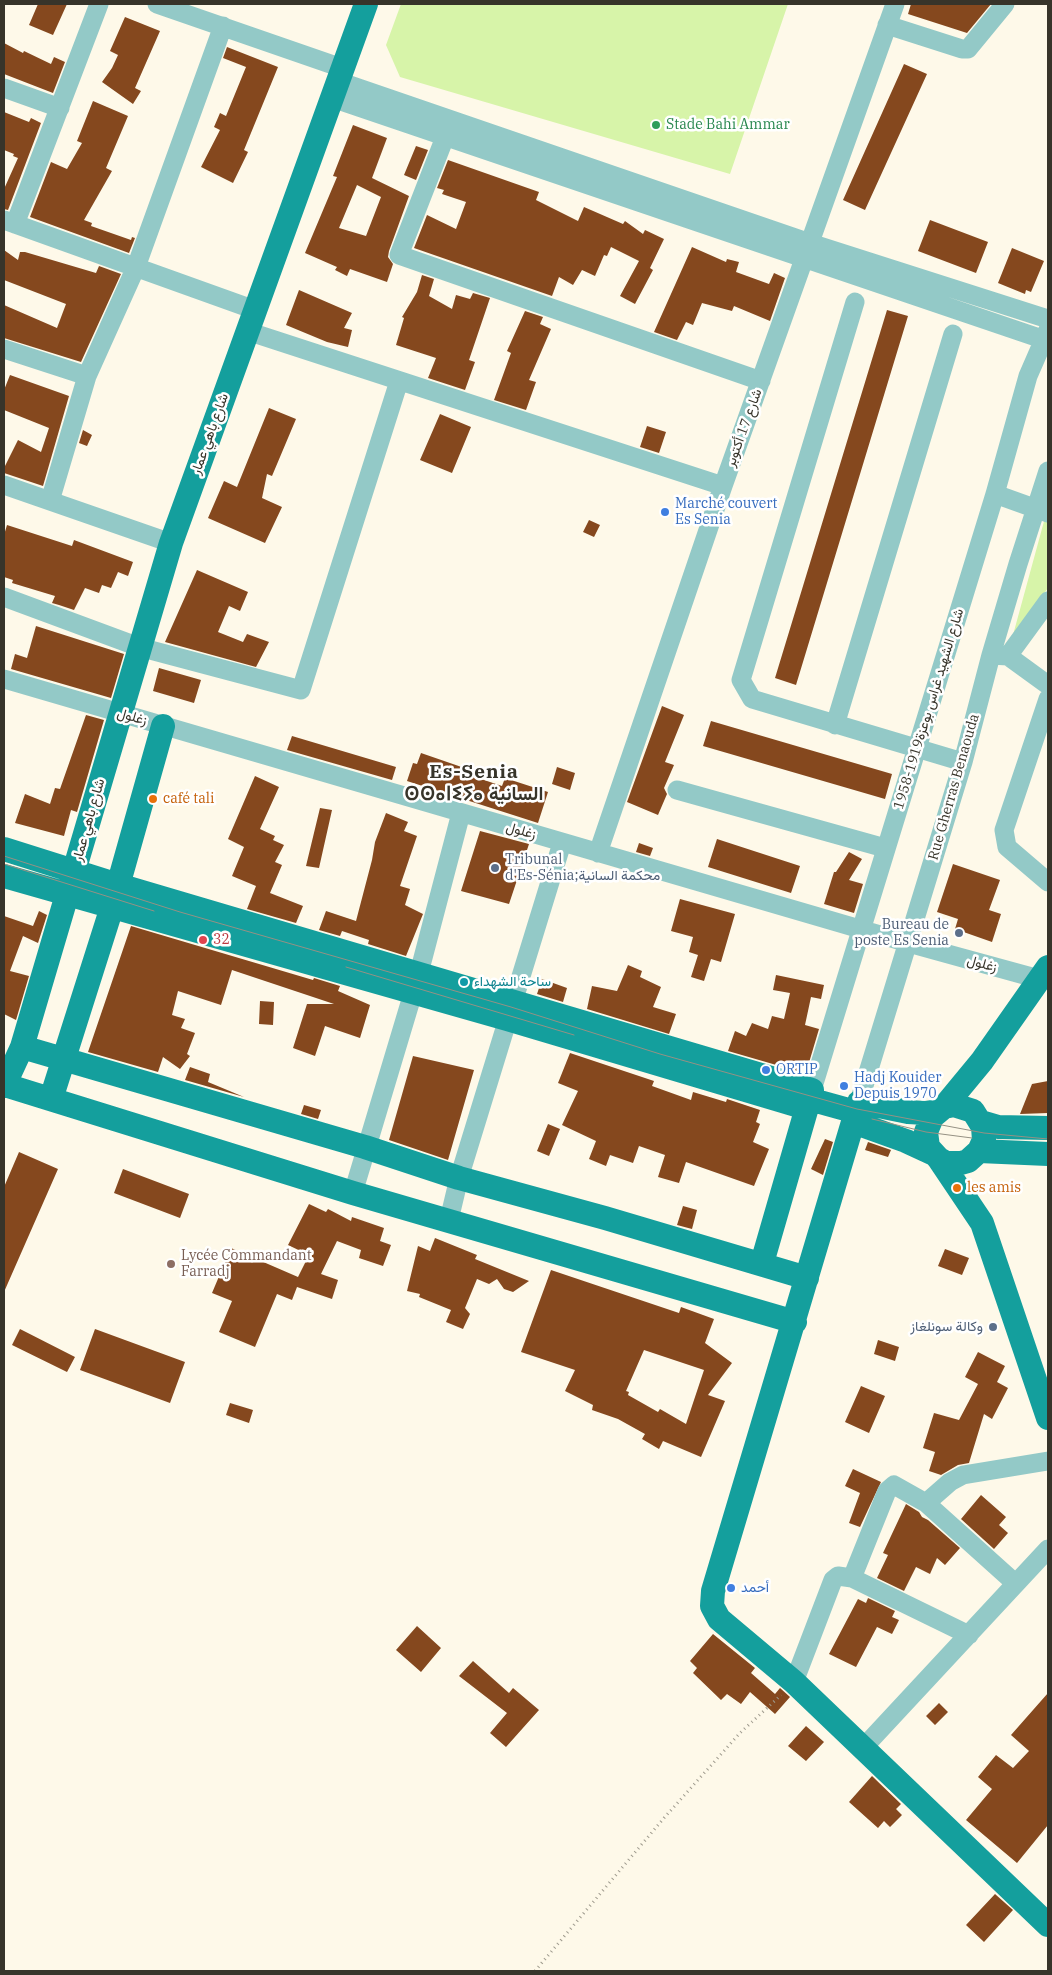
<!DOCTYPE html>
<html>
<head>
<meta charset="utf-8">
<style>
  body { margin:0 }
  #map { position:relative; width:1052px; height:1975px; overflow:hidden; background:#fef9e9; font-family:"IBM Plex Serif",serif }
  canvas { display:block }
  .frame { position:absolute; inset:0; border:5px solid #37342a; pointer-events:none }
</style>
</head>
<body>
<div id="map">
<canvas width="1052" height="1975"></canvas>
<div class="frame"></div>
</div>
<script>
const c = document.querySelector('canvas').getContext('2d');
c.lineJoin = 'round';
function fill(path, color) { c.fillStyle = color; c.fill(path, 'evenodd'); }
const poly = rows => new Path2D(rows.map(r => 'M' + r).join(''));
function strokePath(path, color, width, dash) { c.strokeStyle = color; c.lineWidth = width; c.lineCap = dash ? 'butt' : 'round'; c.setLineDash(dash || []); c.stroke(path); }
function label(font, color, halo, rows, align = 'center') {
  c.font = font + ' "IBM Plex Serif",Vazirmatn,"Noto Sans Tifinagh",serif'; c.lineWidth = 5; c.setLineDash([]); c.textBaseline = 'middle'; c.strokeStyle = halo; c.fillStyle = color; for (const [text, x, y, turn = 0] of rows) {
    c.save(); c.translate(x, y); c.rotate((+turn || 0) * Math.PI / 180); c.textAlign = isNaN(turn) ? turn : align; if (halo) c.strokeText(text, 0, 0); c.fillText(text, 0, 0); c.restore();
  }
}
fill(poly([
  [401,4,788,4,730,174,400,77,386,45],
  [1046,514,1048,515,1048,588,1013,635]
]), '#d7f4a9');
fill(poly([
  [38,4,67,4,53,35,29,25],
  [911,4,991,4,967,33,908,14],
  [125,17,160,31,135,88,141,91,133,104,102,82,112,68,118,55,110,51],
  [4,43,23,53,24,51,51,64,54,57,65,62,53,93,4,74],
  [227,47,278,67,244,150,248,152,233,183,201,167,220,130,214,127,220,113,226,116,246,67,223,58],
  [904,64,927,74,865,210,843,200],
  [93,101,128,116,106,168,112,171,84,220,92,223,91,226,131,240,132,237,135,238,129,253,30,217,51,162,67,169,82,143,77,141],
  [4,112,29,122,31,118,41,123,8,210,4,209,4,189,18,158,13,156,14,154,4,150],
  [353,125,387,138,372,178,409,196,389,251,388,257,393,264,387,282,350,269,347,276,335,270,337,267,305,253,337,177,333,176],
  [357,185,381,197,366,236,339,228],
  [416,146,428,150,416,180,404,175],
  [448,160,539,192,536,200,578,221,584,207,623,224,625,221,643,234,645,230,664,239,650,268,653,270,635,304,620,296,639,261,611,247,607,256,604,255,595,276,582,270,573,285,559,277,552,296,414,248,427,215,456,229,466,202,442,194,444,190,437,188],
  [930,220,988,242,976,273,918,251],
  [692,247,726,262,727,259,739,262,736,272,769,284,774,273,785,278,770,321,734,306,732,311,702,303,693,325,686,322,677,340,654,332],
  [1012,248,1044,261,1031,292,1026,290,1025,294,998,283],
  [4,250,18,260,20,252,25,252,96,273,99,266,121,274,81,362,4,338,4,305,57,328,66,304,4,280],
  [422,275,434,279,429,296,452,309,456,295,470,299,473,293,490,298,469,360,475,362,465,390,428,378,436,358,396,345,404,318,402,317,417,292],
  [299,290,352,313,344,328,352,330,348,347,327,342,286,325],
  [887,310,908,316,796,685,775,678],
  [525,311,543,317,540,324,551,329,529,380,536,382,526,410,494,400,511,353,507,351],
  [10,375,69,396,43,486,4,473,4,468,18,440,41,452,49,428,4,410,4,390],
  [269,408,296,419,272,476,267,474,262,498,282,507,265,543,208,518,224,481,237,487],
  [440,414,471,427,452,473,420,460],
  [647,426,666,432,659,453,640,447],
  [83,430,92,435,87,446,79,443],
  [589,520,600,525,594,537,583,532],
  [7,525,72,546,74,540,133,562,128,576,118,572,111,588,102,585,99,593,85,588,74,610,59,605,52,603,55,596,12,583,13,580,4,577,4,535],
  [197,570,248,592,240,611,229,606,218,632,243,642,247,634,269,642,256,667,165,642],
  [36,626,124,654,111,698,11,669,15,654,27,658],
  [159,668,201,680,194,703,153,691],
  [662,706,684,715,665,762,674,765,664,788,667,794,658,815,627,802],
  [86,715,104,720,77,812,71,810,64,836,15,823,25,794,50,804,55,788,60,789],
  [711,721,892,774,885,799,703,746],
  [292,736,396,767,392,780,287,750],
  [421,753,476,772,475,777,502,786,505,778,548,792,538,823,407,781,413,763,417,764],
  [557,767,575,773,570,790,552,784],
  [255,776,279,787,260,829,275,836,273,840,284,845,275,862,282,865,270,893,303,906,296,923,247,909,256,886,232,876,244,847,228,839],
  [320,808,332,810,319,868,306,866],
  [386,813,408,822,404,831,417,836,400,886,410,889,405,905,423,914,406,956,368,944,369,940,342,931,340,936,319,930,326,911,356,921,372,860,375,842],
  [480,831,529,844,509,904,461,891],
  [717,839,800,866,791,893,708,867],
  [639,843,653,848,650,856,636,852],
  [849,852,862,859,849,880,863,884,854,913,824,904,834,872,836,872],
  [953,864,1000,880,989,910,1001,914,992,942,955,929,958,919,937,912],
  [680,899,735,914,721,962,711,959,704,981,691,977,698,955,689,952,693,937,671,931],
  [39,911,47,915,38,943,23,936,10,971,29,976,16,1020,4,1014,4,916,33,926],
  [131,926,313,980,314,978,340,986,338,991,370,1005,360,1038,325,1026,315,1056,293,1048,307,1004,334,1004,232,970,221,1005,178,991,172,1015,185,1019,181,1028,195,1033,187,1054,190,1056,180,1069,163,1057,158,1072,88,1052],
  [628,965,642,971,640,977,661,987,653,1007,676,1014,669,1034,587,1009,592,986,617,991],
  [776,975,824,985,821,999,811,997,805,1025,819,1029,808,1066,800,1063,797,1071,728,1051,735,1031,746,1036,752,1023,768,1029,772,1016,784,1019,790,993,773,990],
  [542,979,567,988,563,1002,537,994],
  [260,1001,274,1002,273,1025,259,1024],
  [570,1053,654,1081,652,1086,691,1100,693,1092,726,1102,727,1099,760,1110,756,1122,760,1124,753,1142,769,1149,754,1186,686,1162,679,1183,658,1177,665,1155,639,1146,633,1163,610,1155,606,1166,589,1159,596,1141,562,1125,578,1091,558,1083],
  [413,1056,474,1070,448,1160,389,1140],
  [190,1067,210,1074,208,1082,244,1097,185,1080],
  [1048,1081,1048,1113,1020,1114,1032,1084],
  [304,1105,321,1110,318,1119,301,1114],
  [548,1124,560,1129,549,1156,537,1151],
  [825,1139,833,1142,823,1175,811,1169],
  [868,1142,891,1150,888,1157,865,1150],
  [19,1152,58,1169,4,1292,4,1187],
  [123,1169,189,1194,180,1218,114,1193],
  [309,1204,326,1212,328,1209,351,1221,352,1217,384,1228,380,1241,391,1245,383,1266,359,1258,361,1250,337,1241,321,1274,338,1280,332,1299,297,1287,292,1300,277,1294,255,1347,219,1332,232,1301,212,1293,231,1248,298,1277,309,1255,288,1245],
  [683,1206,697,1210,692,1229,677,1225],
  [435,1238,477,1255,475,1259,529,1281,513,1292,504,1289,497,1279,489,1284,477,1279,465,1308,470,1314,463,1329,446,1322,451,1310,419,1297,420,1294,407,1291,418,1246,430,1251],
  [945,1249,969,1258,962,1275,938,1266],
  [551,1270,679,1313,681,1307,714,1319,705,1343,732,1363,708,1395,725,1401,701,1457,663,1441,659,1449,642,1439,645,1434,618,1419,592,1410,593,1405,565,1391,575,1370,521,1352],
  [644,1350,704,1370,686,1424,660,1409,658,1412,628,1395,629,1392,626,1391],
  [20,1329,75,1357,67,1372,12,1345],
  [95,1329,185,1362,170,1403,80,1370],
  [878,1340,899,1347,895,1361,874,1354],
  [978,1352,1005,1366,997,1382,1008,1388,992,1419,984,1414,969,1463,958,1465,941,1475,929,1471,935,1452,923,1448,934,1413,959,1420,978,1384,965,1377],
  [861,1386,885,1396,869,1433,845,1422],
  [230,1403,253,1410,249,1423,226,1415],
  [853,1469,881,1482,860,1527,849,1523,860,1493,845,1486],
  [981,1495,1006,1517,999,1525,1008,1533,994,1549,961,1519],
  [906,1504,919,1512,922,1517,928,1520,960,1548,945,1565,937,1558,930,1574,916,1567,904,1591,877,1578,888,1555,883,1553],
  [868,1598,895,1611,892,1617,899,1620,892,1634,877,1627,856,1667,829,1654,858,1599,866,1603],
  [417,1626,441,1648,421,1672,396,1650],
  [713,1634,755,1668,751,1673,775,1694,780,1688,790,1697,775,1714,750,1692,741,1704,727,1694,721,1700,693,1673,697,1668,690,1661],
  [473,1661,509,1693,513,1688,539,1710,506,1747,490,1733,507,1713,459,1676],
  [1048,1693,1048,1825,1017,1863,966,1820,992,1789,978,1777,996,1755,1013,1768,1029,1751,1011,1735],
  [939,1703,948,1712,935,1725,926,1716],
  [806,1726,824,1742,806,1761,788,1746],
  [872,1776,901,1804,896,1809,902,1815,890,1827,884,1821,878,1828,849,1802],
  [995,1894,1013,1910,984,1942,966,1925]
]), '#85481e');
strokePath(poly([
  [535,1971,664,1818,740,1733,781,1695]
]), '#9f9b8e', 3, [1, 4]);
strokePath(poly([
  [157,4,342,68],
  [887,25,962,49,968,49,1005,4],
  [338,81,810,243,1048,319],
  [4,88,60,108],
  [332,98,1048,341],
  [445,137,399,255,761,381],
  [4,220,255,310],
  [15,224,99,4],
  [855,302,741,680,752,699,963,762],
  [247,331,723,486],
  [4,349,87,376],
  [4,485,171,543],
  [995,494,1048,513],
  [50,501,87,376,136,267,223,26],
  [4,597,139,647,301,690,399,381],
  [991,655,1008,656,1048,601],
  [1008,656,1048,685],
  [4,679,908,943,1039,979],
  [1048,699,1004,830,1007,847,1048,882],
  [835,725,953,334],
  [677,790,885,848],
  [598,853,723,486,895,4],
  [812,1090,995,494,1028,376,1048,330],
  [859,1102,963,762,991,655,1018,564,1048,471],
  [353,1193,419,973,461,813],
  [449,1220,459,1178,562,843],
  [926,1503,950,1482,963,1475,1048,1461],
  [852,1578,887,1491,894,1485,926,1503,1015,1583],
  [794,1682,833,1580,838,1576,852,1578,969,1635],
  [863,1748,1048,1549]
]), '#93c9c7', 19);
strokePath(poly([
  [4,849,118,885,812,1090,762,1263],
  [4,876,507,1019,806,1108],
  [22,1047,365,1147,459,1178,605,1218,807,1278],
  [5,1085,353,1193,795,1322],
  [4,1086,22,1047,171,543,366,4],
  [51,1099,112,907,163,726],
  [809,1099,856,1112],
  [944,1107,982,1061,1048,967],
  [938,1111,925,1113,908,1112,859,1102,713,1591,712,1606,719,1619,794,1682,1048,1925],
  [853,1122,906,1141,932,1153],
  [981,1122,998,1127,1048,1128],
  [979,1151,984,1140,983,1127,973,1111,954,1105,944,1107,932,1117,926,1132,928,1147,939,1159,946,1163,961,1163,968,1161,979,1151,1048,1154],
  [939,1159,982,1223,1048,1418]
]), '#149f9d', 24);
strokePath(poly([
  [4,856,180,912,511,1007,660,1054,857,1109,984,1133,1048,1139],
  [4,864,154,911],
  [346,967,574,1035],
  [872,1119,926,1132,972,1138]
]), '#959184', 1);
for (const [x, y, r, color] of [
  [656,125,5,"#2e9e5b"],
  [665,512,5,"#3f7fe0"],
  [153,799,5,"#e8710a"],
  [495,868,5,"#5c6f8a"],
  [959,933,5,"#5c6f8a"],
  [203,940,5,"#e0444e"],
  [464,982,5,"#0f9aa8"],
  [766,1070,5,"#3f7fe0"],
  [844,1086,5,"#3f7fe0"],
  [957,1188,5,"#e8710a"],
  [171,1264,5,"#8d6e63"],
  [993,1327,5,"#5c6f8a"],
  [731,1588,5,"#3f7fe0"]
]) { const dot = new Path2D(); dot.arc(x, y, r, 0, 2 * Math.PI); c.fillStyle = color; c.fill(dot); strokePath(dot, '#fff', 2); }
label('14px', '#27864d', '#fff', [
  ["Stade Bahi Ammar",666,125]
], 'left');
label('14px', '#37342a', '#fff', [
  ["شارع 17 أكتوبر",744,428,-70],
  ["شارع باهي عمار",210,434,-70],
  ["شارع الشهيد غراس بوعزة1919-1958",929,709,-73],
  ["زغلول",132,717,16],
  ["Rue Gherras Benaouda",954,787,-74],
  ["شارع باهي عمار",89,820,-74],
  ["زغلول",521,831,16],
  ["زغلول",982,964,15]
]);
label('14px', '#366cbe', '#fff', [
  ["Marché couvert",675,504],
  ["Es Senia",675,520],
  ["ORTIP",776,1070],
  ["Hadj Kouider",854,1078],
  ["Depuis 1970",854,1094],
  ["أحمد",741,1588]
], 'left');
label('14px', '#c56008', '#fff', [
  ["café tali",163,799],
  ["les amis",967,1188]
], 'left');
label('14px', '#4e5e75', '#fff', [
  ["Tribunal",505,860,"left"],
  ["d'Es-Sénia;محكمة السانية",505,876,"left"],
  ["Bureau de",949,925],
  ["poste Es Senia",949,941],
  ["وكالة سونلغاز",983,1327]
], 'right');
label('14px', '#be3a42', '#fff', [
  ["32",213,940]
], 'left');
label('14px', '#0d838f', '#fff', [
  ["ساحة الشهداء",474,982]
], 'left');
label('14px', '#785e54', '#fff', [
  ["Lycée Commandant",181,1256],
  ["Farradj",181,1272]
], 'left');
c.letterSpacing = '1px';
label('bold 19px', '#37342a', '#fff', [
  ["Es-Senia",474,773],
  ["ⵙⵙⴰⵏⵉⵢⴰ السانية",474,795]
]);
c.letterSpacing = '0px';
</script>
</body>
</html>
